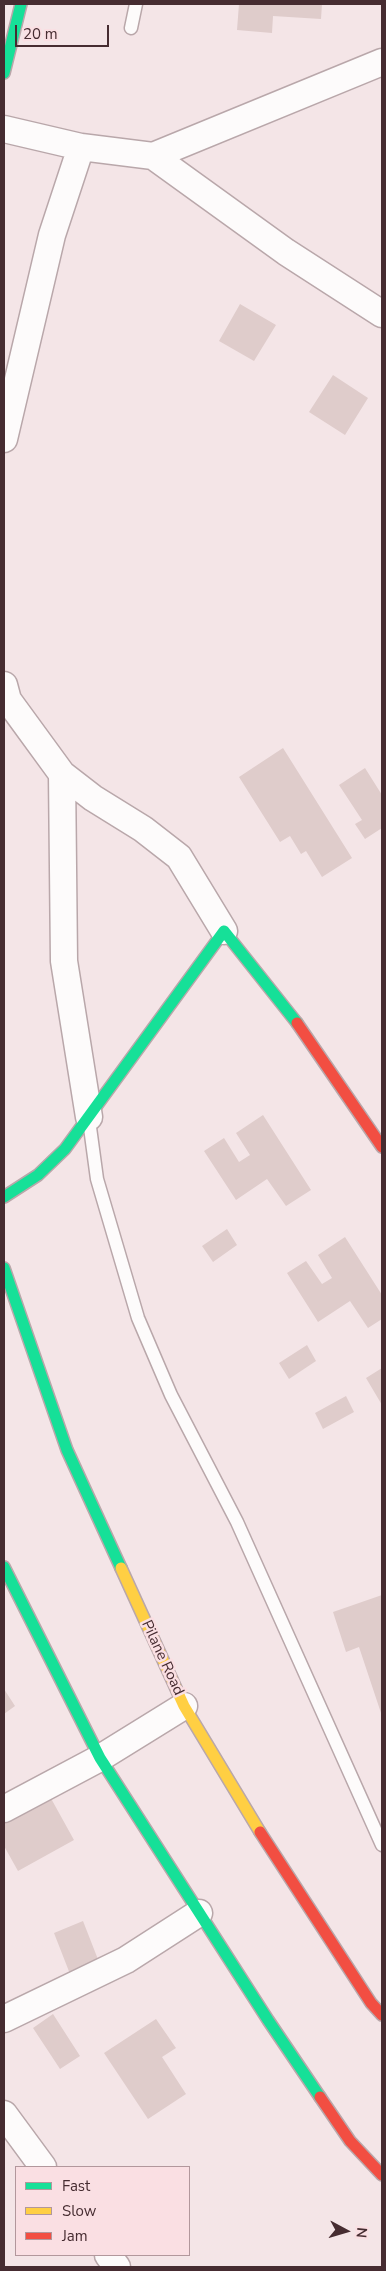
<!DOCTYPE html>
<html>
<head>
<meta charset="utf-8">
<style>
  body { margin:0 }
  #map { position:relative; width:386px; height:2271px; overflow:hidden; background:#f4e5e7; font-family:"Nunito Sans",sans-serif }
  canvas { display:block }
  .frame { position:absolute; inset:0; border:5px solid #462c31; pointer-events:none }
  .legend { position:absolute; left:15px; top:2166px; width:175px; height:90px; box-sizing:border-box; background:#fadfe3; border:1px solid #b2979c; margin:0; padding:6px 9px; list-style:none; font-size:15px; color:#462c31 }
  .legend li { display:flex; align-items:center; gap:10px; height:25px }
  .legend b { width:25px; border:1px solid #b2979c }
  .north { position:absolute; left:321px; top:2206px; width:50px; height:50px; -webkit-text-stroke:4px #fadfe3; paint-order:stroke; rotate:96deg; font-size:14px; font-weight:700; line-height:20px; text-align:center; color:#462c31 }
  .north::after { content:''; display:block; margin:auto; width:18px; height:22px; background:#462c31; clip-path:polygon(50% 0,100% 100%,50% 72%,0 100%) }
  .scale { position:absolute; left:15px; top:25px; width:94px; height:22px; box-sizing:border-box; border:2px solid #462c31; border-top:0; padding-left:6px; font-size:15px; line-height:18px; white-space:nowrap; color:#462c31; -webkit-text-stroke:4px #fadfe3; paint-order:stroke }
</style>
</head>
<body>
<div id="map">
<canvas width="386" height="2271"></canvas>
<div class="frame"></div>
<ul class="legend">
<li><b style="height:6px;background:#16e098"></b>Fast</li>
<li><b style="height:6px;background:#ffcf43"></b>Slow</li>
<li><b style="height:6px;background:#f24e42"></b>Jam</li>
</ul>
<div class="north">N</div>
<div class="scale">20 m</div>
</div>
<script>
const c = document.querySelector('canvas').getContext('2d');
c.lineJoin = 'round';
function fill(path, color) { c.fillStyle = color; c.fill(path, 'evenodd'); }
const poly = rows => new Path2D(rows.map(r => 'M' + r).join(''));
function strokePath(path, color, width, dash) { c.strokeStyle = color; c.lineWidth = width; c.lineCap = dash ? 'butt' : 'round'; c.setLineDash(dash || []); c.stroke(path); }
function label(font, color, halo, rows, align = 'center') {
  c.font = font + ' "Nunito Sans",sans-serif'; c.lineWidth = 5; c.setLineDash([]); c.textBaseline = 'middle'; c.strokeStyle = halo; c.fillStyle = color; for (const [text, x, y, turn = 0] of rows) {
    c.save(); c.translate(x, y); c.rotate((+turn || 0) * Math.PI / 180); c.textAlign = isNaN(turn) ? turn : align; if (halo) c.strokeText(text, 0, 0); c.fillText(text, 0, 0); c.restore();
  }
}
fill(poly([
  [239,4,322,4,321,19,273,16,272,33,237,30],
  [240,304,276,325,254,361,219,341],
  [333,375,368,398,345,435,309,412],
  [283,748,352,858,322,877,306,851,301,854,290,836,280,842,239,777],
  [365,768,382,795,382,828,365,839,355,824,362,820,339,785],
  [263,1115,311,1190,286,1206,267,1179,236,1200,204,1151,224,1138,239,1162,250,1155,236,1133],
  [227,1229,237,1245,213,1262,202,1246],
  [345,1237,382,1295,382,1319,368,1328,350,1301,318,1322,287,1273,306,1261,322,1284,332,1278,318,1255],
  [307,1345,316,1361,289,1379,279,1363],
  [382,1368,382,1405,366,1378],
  [346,1396,354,1412,323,1429,315,1413],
  [382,1595,382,1716,359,1647,346,1652,333,1612],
  [4,1689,15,1706,4,1714],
  [48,1793,74,1840,18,1871,4,1846,4,1818],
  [83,1921,99,1962,70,1974,54,1933],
  [53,2014,80,2056,60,2069,33,2028],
  [156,2019,176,2048,162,2057,186,2094,148,2119,104,2053]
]), '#dfcccb');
const lane = poly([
  [131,28,136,4],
  [89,1120,97,1179,138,1318,171,1395,237,1522,382,1845]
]);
const street = poly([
  [4,129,81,147,153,156,382,62],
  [153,156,286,252,382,314],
  [4,439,52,235,81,147],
  [4,685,8,700,62,774,93,798,143,829,179,857,224,931],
  [62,774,64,961,89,1117],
  [4,1809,100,1758,184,1706],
  [4,2019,126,1960,199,1913],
  [4,2114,43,2167],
  [108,2255,117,2267]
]);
const fast = poly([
  [4,73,21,4],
  [4,1197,38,1175,65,1149,224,931,297,1023],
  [4,1268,67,1450,121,1568],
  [4,1567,100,1758,268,2020,320,2097]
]);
const slow = poly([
  [121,1568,184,1706,260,1832]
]);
const jam = poly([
  [297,1023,382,1147],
  [260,1832,371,2003,382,2015],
  [320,2097,350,2141,382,2175]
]);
strokePath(lane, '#b9a7aa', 15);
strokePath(street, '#b9a7aa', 29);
strokePath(fast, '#b9a7aa', 14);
strokePath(slow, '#b9a7aa', 14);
strokePath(jam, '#b9a7aa', 14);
strokePath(lane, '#fdfbfb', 12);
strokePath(street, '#fdfbfb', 26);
strokePath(fast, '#16e098', 11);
strokePath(slow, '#ffcf43', 11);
strokePath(jam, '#f24e42', 11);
label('15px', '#462c31', '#fadfe3', [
  ["Pilane Road",162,1658,65]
]);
</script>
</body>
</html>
